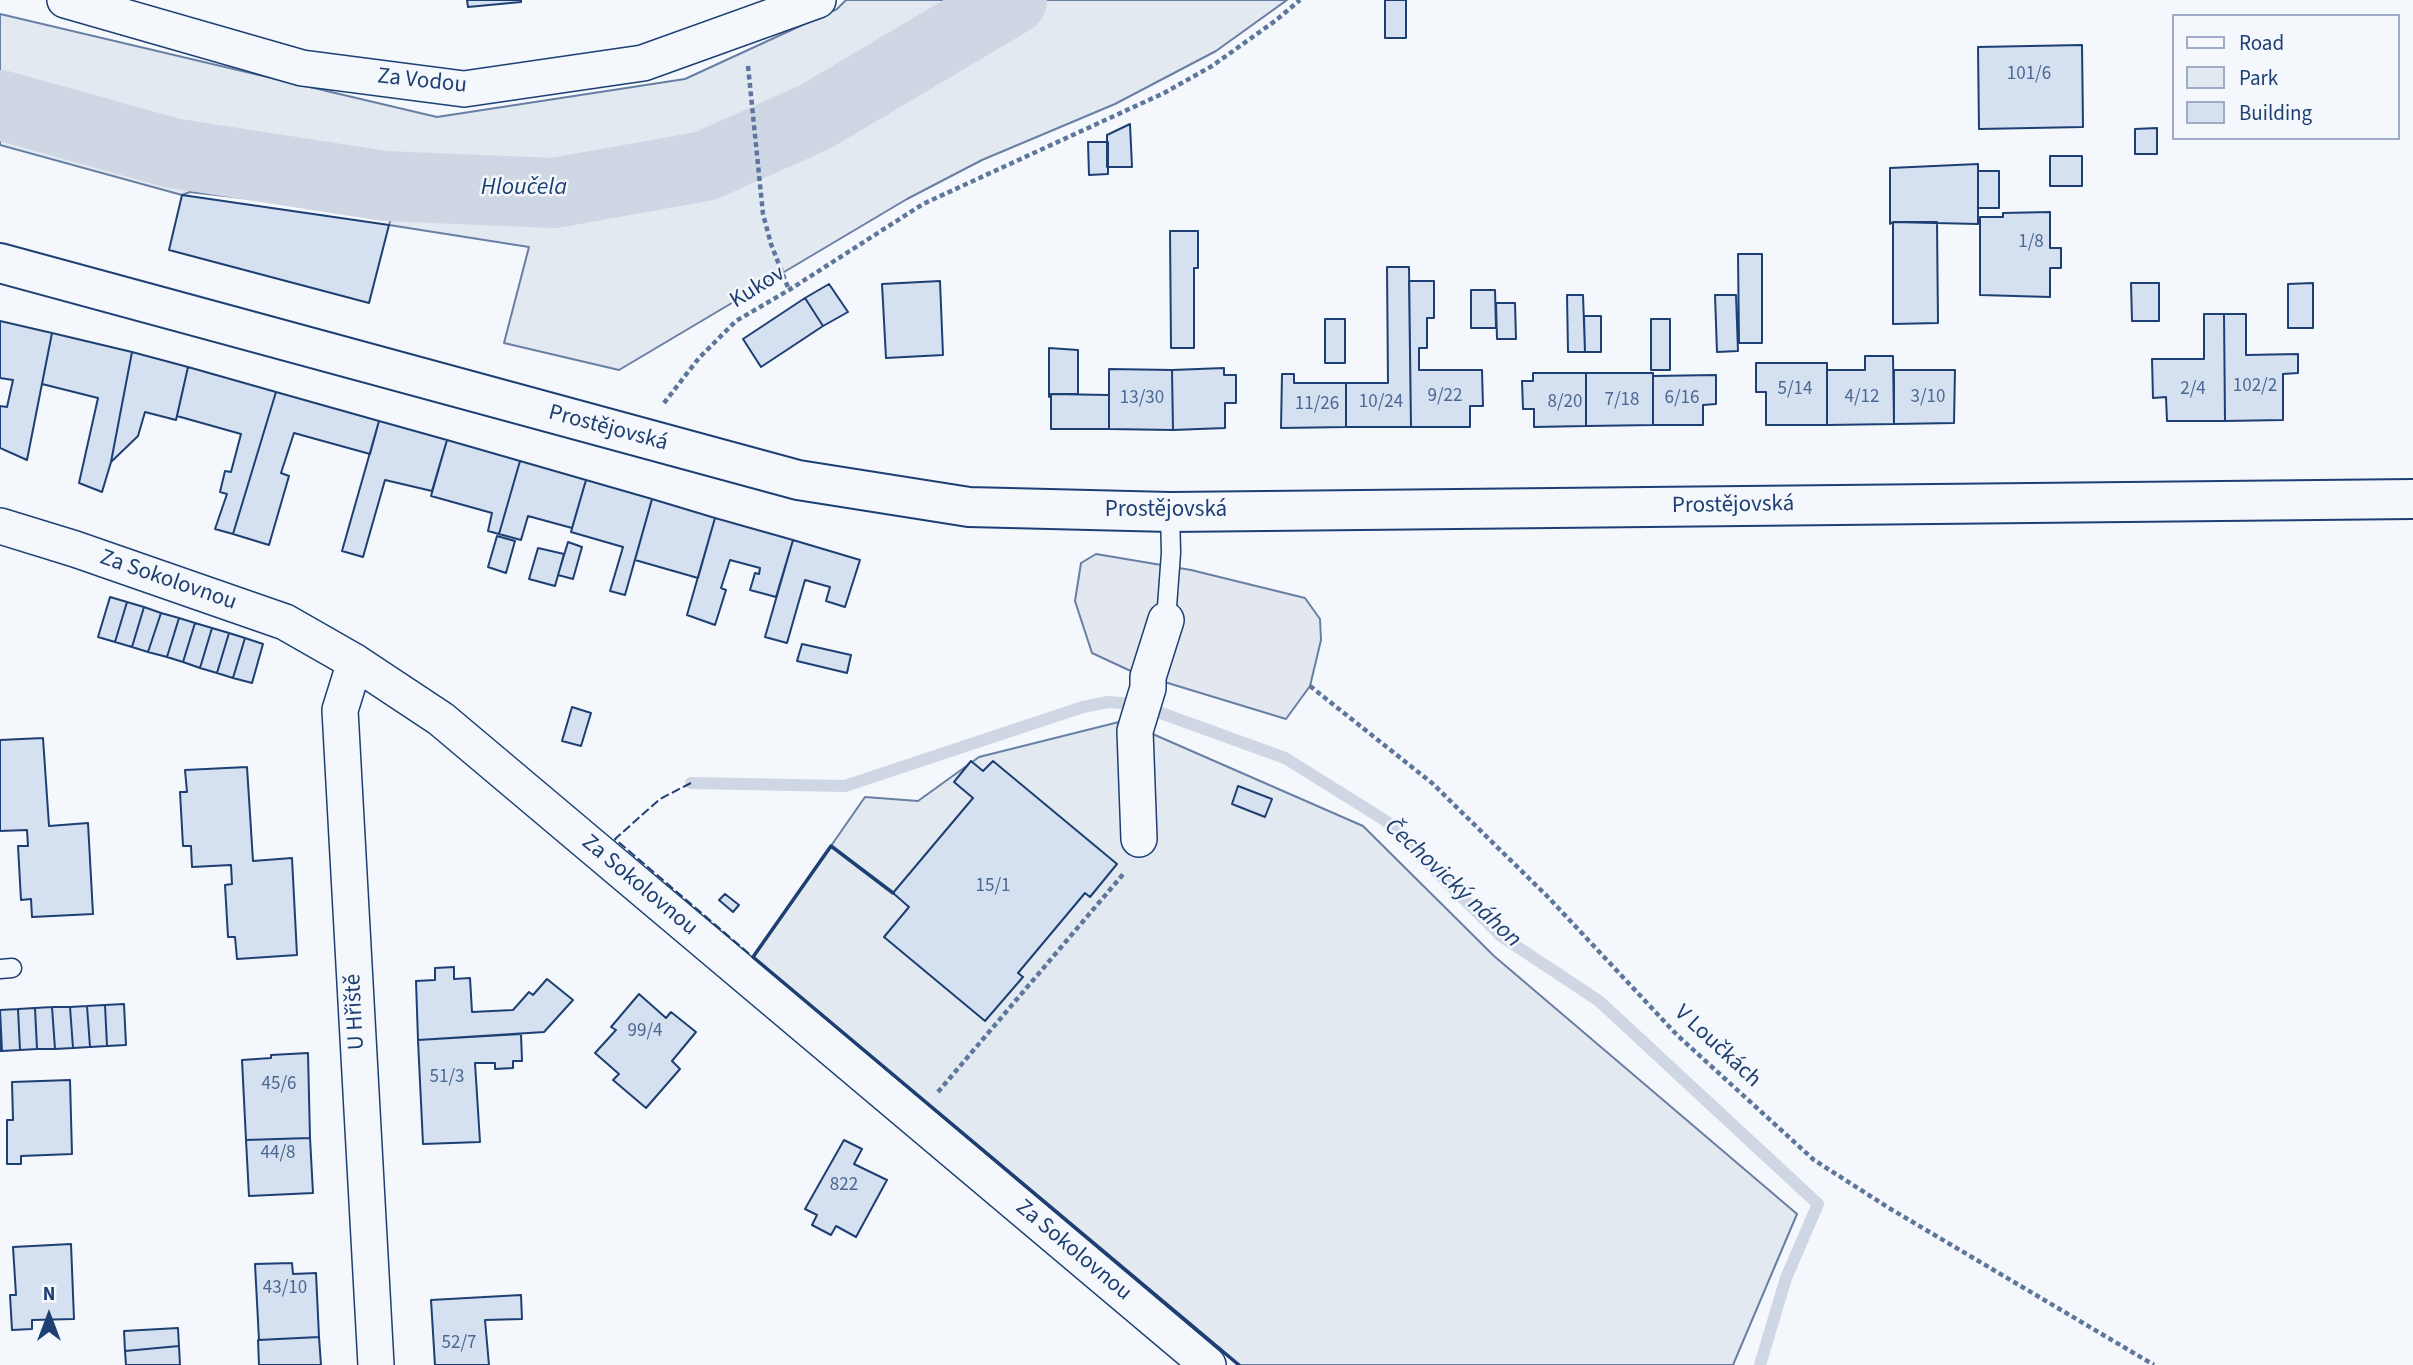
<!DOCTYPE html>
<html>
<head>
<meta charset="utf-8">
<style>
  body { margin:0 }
  #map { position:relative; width:2413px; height:1365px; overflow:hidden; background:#f4f7fb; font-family:"Source Sans 3",sans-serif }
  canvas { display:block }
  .legend { position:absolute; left:2172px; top:14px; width:228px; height:126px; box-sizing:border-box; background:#f4f7fb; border:2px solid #9eadc5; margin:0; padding:9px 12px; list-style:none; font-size:21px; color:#1d3f73 }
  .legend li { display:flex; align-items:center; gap:14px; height:35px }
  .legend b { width:35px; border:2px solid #9eadc5 }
  .north { position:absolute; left:14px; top:1281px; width:70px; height:70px; -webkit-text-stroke:5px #f4f7fb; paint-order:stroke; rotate:0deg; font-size:19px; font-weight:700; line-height:28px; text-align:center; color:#1d3f73 }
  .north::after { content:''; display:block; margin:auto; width:24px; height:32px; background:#1d3f73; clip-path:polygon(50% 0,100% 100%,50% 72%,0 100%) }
</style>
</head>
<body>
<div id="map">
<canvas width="2413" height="1365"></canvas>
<ul class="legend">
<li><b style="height:9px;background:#f4f7fb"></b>Road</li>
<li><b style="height:19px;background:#e3e9f0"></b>Park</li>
<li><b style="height:19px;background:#d5e0f0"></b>Building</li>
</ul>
<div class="north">N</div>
</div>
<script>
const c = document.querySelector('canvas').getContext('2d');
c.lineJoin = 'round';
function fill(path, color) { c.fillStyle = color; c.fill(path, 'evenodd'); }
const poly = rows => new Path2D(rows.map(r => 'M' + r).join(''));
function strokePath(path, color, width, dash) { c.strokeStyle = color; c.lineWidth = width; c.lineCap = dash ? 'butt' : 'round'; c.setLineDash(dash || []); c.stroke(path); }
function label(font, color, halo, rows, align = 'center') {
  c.font = font + ' "Source Sans 3",sans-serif'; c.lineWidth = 5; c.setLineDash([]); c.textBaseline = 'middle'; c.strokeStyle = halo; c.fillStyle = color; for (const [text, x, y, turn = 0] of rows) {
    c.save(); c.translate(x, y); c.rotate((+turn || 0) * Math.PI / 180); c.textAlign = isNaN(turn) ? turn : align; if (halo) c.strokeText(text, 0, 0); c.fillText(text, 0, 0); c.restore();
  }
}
const green = poly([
  [846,0,1287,0,1216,51,1115,104,982,160,907,199,619,370,504,343,529,247,389,225,392,215,190,192,182,195,0,145,0,14,437,117,685,79,837,9,846,0],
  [1123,721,1363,826,1494,956,1797,1214,1733,1365,1239,1365,753,958,865,797,918,801,979,757,1123,721]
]);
fill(green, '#e3e9f0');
strokePath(green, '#687fa3', 2);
const parking = poly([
  [1096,554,1191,570,1305,598,1320,619,1321,640,1310,686,1286,719,1135,673,1092,653,1075,601,1081,563,1096,554]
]);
fill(parking, '#e3e8f0');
strokePath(parking, '#687fa3', 2);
strokePath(poly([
  [691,783,845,786,1083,707,1108,702,1136,704,1285,758,1386,821,1501,936,1599,1001,1818,1204,1786,1278,1760,1365]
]), '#cfd7e4', 12);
strokePath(poly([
  [0,105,172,153,385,186,554,193,705,166,815,117,1012,0]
]), '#cfd7e4', 70);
const building = poly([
  [467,0,521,0,521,2,468,7,467,0],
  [1385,0,1406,0,1406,38,1385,38,1385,0],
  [2082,45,2083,127,1979,129,1978,47,2082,45],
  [1130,124,1132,167,1107,167,1107,135,1130,124],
  [2157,128,2157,154,2135,154,2135,129,2157,128],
  [1088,142,1108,142,1108,174,1089,175,1088,142],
  [2050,156,2082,156,2082,186,2050,186,2050,156],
  [1978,164,1978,224,1893,222,1890,224,1890,168,1978,164],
  [1978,171,1999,171,1999,208,1978,208,1978,171],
  [182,195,389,225,369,303,169,250,182,195],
  [2050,212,2050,248,2061,248,2061,268,2050,268,2050,297,1980,295,1980,217,2003,217,2003,213,2050,212],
  [1893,222,1937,222,1938,323,1893,324,1893,222],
  [1170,231,1198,231,1198,268,1194,268,1194,348,1171,348,1170,231],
  [1738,254,1762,254,1762,343,1739,343,1738,254],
  [1387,267,1409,267,1411,427,1346,427,1346,383,1388,383,1387,267],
  [940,281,943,355,886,358,882,284,940,281],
  [1409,281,1434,281,1434,318,1427,318,1427,348,1419,348,1419,370,1482,370,1483,406,1470,406,1470,427,1411,427,1409,281],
  [2131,283,2159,283,2159,321,2132,321,2131,283],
  [2313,283,2313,328,2288,328,2288,284,2313,283],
  [829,284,848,312,823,326,805,298,829,284],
  [1471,290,1495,290,1496,328,1471,328,1471,290],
  [1567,295,1583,295,1585,352,1568,352,1567,295],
  [1715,295,1736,295,1738,351,1717,352,1715,295],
  [805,298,823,326,761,367,743,339,805,298],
  [1496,303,1515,303,1516,339,1497,339,1496,303],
  [2204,314,2224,314,2225,421,2167,421,2166,397,2153,398,2152,359,2204,359,2204,314],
  [2224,314,2246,314,2246,355,2298,354,2298,373,2283,374,2283,420,2225,421,2224,314],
  [1584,316,1601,316,1601,352,1585,352,1584,316],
  [1325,319,1345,319,1345,363,1325,363,1325,319],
  [1651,319,1670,319,1670,370,1651,370,1651,319],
  [0,321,52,333,27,460,0,448,0,406,7,407,13,380,0,378,0,321],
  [52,333,132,352,111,462,102,492,79,483,98,398,42,384,52,333],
  [1049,348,1078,350,1078,394,1051,394,1049,397,1049,348],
  [132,352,188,367,176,420,145,412,138,436,111,462,132,352],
  [1865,356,1893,356,1894,424,1827,425,1827,370,1865,370,1865,356],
  [1756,363,1827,363,1827,425,1766,425,1766,392,1756,392,1756,363],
  [188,367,276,392,233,534,215,529,227,494,220,492,225,471,231,472,241,434,177,416,188,367],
  [1224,368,1224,375,1236,375,1236,403,1225,403,1225,428,1173,430,1172,370,1224,368],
  [1109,369,1172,370,1173,430,1109,429,1109,369],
  [1894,370,1955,370,1954,423,1894,424,1894,370],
  [1533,373,1586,373,1586,426,1534,427,1534,409,1523,409,1522,381,1533,381,1533,373],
  [1586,373,1653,373,1653,425,1586,426,1586,373],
  [1282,374,1294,374,1294,383,1346,383,1346,427,1281,428,1282,374],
  [1716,375,1716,404,1703,405,1703,425,1653,425,1653,376,1716,375],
  [276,392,379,421,370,454,294,433,281,473,289,476,269,545,233,534,276,392],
  [1051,394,1109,395,1109,429,1051,429,1051,394],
  [379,421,447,440,432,491,385,480,363,557,342,551,379,421],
  [447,440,520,461,499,534,488,531,492,513,431,496,447,440],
  [520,461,586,480,572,528,528,516,521,540,499,534,520,461],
  [586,480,652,499,625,595,610,591,623,547,571,532,586,480],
  [652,499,715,518,698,578,635,560,652,499],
  [715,518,793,540,776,597,750,590,755,573,759,574,760,568,730,560,721,588,726,590,715,625,687,615,715,518],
  [497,536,515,541,506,573,488,567,497,536],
  [793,540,860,560,845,607,826,601,830,587,805,580,787,643,765,637,793,540],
  [568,542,582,547,573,579,558,575,568,542],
  [538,548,564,554,555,586,529,579,538,548],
  [110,597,127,602,115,642,98,637,110,597],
  [127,602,144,607,132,647,115,642,127,602],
  [144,607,161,613,148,652,132,647,144,607],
  [161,613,179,618,167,657,148,652,161,613],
  [179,618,195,623,183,662,167,657,179,618],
  [195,623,212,628,200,668,183,662,195,623],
  [212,628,229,633,217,673,200,668,212,628],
  [229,633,245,638,233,678,217,673,229,633],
  [245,638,263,644,252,683,233,678,245,638],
  [802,644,851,655,847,673,797,661,802,644],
  [572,707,591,713,581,746,562,741,572,707],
  [43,738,49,826,88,823,93,914,32,917,31,899,21,900,18,846,28,846,27,830,0,831,0,740,43,738],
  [971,761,983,771,993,761,1117,864,1090,897,1085,893,1018,973,1023,977,985,1021,884,937,909,907,893,893,973,798,954,782,971,761],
  [247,767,253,861,292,858,297,955,237,959,235,937,228,937,225,885,232,884,231,865,192,867,191,846,183,846,180,792,187,792,185,770,247,767],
  [1238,786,1272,799,1265,817,1232,804,1238,786],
  [725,894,739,905,733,912,719,900,725,894],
  [454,967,454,979,470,978,472,1012,513,1010,529,992,533,995,547,979,573,1000,544,1032,418,1040,416,981,435,980,435,968,454,967],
  [639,994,666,1018,671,1012,696,1032,672,1061,680,1069,646,1108,613,1080,619,1074,595,1053,616,1030,611,1027,639,994],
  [124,1004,126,1045,107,1046,105,1005,124,1004],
  [105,1005,107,1046,90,1047,87,1006,105,1005],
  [87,1006,90,1047,73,1048,70,1007,87,1006],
  [52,1007,55,1049,37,1049,35,1008,52,1007],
  [52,1007,70,1007,73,1048,55,1049,52,1007],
  [35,1008,37,1049,20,1050,18,1009,35,1008],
  [18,1009,20,1050,2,1051,0,1010,18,1009],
  [0,1010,2,1051,0,1051,0,1010],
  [521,1034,522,1061,513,1061,513,1068,495,1069,495,1063,475,1063,480,1142,423,1144,418,1040,521,1034],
  [308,1053,310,1138,246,1140,242,1060,271,1058,271,1055,308,1053],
  [70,1080,72,1154,21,1156,21,1164,7,1164,7,1120,13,1120,12,1082,70,1080],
  [310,1138,313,1193,249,1196,246,1140,310,1138],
  [844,1140,862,1149,854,1164,887,1180,856,1237,836,1226,831,1235,812,1225,817,1215,805,1209,844,1140],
  [71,1244,74,1319,32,1320,32,1329,12,1330,10,1295,16,1295,13,1247,71,1244],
  [292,1263,293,1274,316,1273,319,1337,259,1340,255,1264,292,1263],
  [521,1295,522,1319,485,1320,489,1365,435,1365,431,1300,521,1295],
  [178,1328,179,1346,125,1351,124,1331,178,1328],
  [319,1337,321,1365,259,1365,258,1340,319,1337],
  [179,1346,180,1365,126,1365,125,1351,179,1346]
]);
fill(building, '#d5e0f0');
strokePath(building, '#1d3f73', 2);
const lane = poly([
  [1166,620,1171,553,1170,512],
  [0,969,12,968]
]);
const street = poly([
  [65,0,302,68,464,89,643,63,818,0],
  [0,526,75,549,285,622,355,662,441,719,1208,1365],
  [355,662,340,710,376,1365],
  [1139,839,1135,731,1148,688,1148,677,1166,620]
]);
const secondary = poly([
  [0,263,798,480,969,507,1170,512,2413,499]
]);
strokePath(lane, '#1d3f73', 21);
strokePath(street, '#1d3f73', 38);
strokePath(secondary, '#1d3f73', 42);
strokePath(poly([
  [748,66,763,214,771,244,789,290],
  [664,403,699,358,736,321,789,290,923,204,1164,93,1212,66,1275,21,1300,0],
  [1310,686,1432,783,1548,897,1677,1035,1814,1160,1889,1208,2154,1365],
  [938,1092,1125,872]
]), '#5e769c', 4.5, [5, 3.5]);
strokePath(lane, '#f4f7fb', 18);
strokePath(street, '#f4f7fb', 35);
strokePath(secondary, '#f4f7fb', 38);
strokePath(poly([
  [691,783,660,799,615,839,753,957]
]), '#1d3f73', 2, [9, 3.5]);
strokePath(poly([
  [893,893,831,846,753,957,1239,1365]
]), '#1d3f73', 3.5);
label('19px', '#4b6792', null, [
  ["101/6",2029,75],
  ["1/8",2031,243],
  ["102/2",2255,387],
  ["5/14",1795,390],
  ["2/4",2193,390],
  ["9/22",1445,397],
  ["4/12",1862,398],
  ["3/10",1928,398],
  ["13/30",1142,399],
  ["6/16",1682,399],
  ["7/18",1622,401],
  ["10/24",1381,403],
  ["8/20",1565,403],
  ["11/26",1317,405],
  ["15/1",993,887],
  ["99/4",645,1032],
  ["51/3",447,1078],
  ["45/6",279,1085],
  ["44/8",278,1154],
  ["822",844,1186],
  ["43/10",285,1289],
  ["52/7",459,1344]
]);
label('23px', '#1d3f73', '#f4f7fb', [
  ["Za Vodou",422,82,6],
  ["Kukov",758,288,-32],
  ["Prostějovská",608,429,15],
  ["Prostějovská",1733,506,-1],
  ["Prostějovská",1166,511],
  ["Za Sokolovnou",168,581,19],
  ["Za Sokolovnou",639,886,40],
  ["U Hřiště",356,1012,-93],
  ["V Loučkách",1717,1047,43],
  ["Za Sokolovnou",1073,1251,40]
]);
label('italic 24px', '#1d3f73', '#f4f7fb', [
  ["Hloučela",524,189],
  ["Čechovický náhon",1452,884,43]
]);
</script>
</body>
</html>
